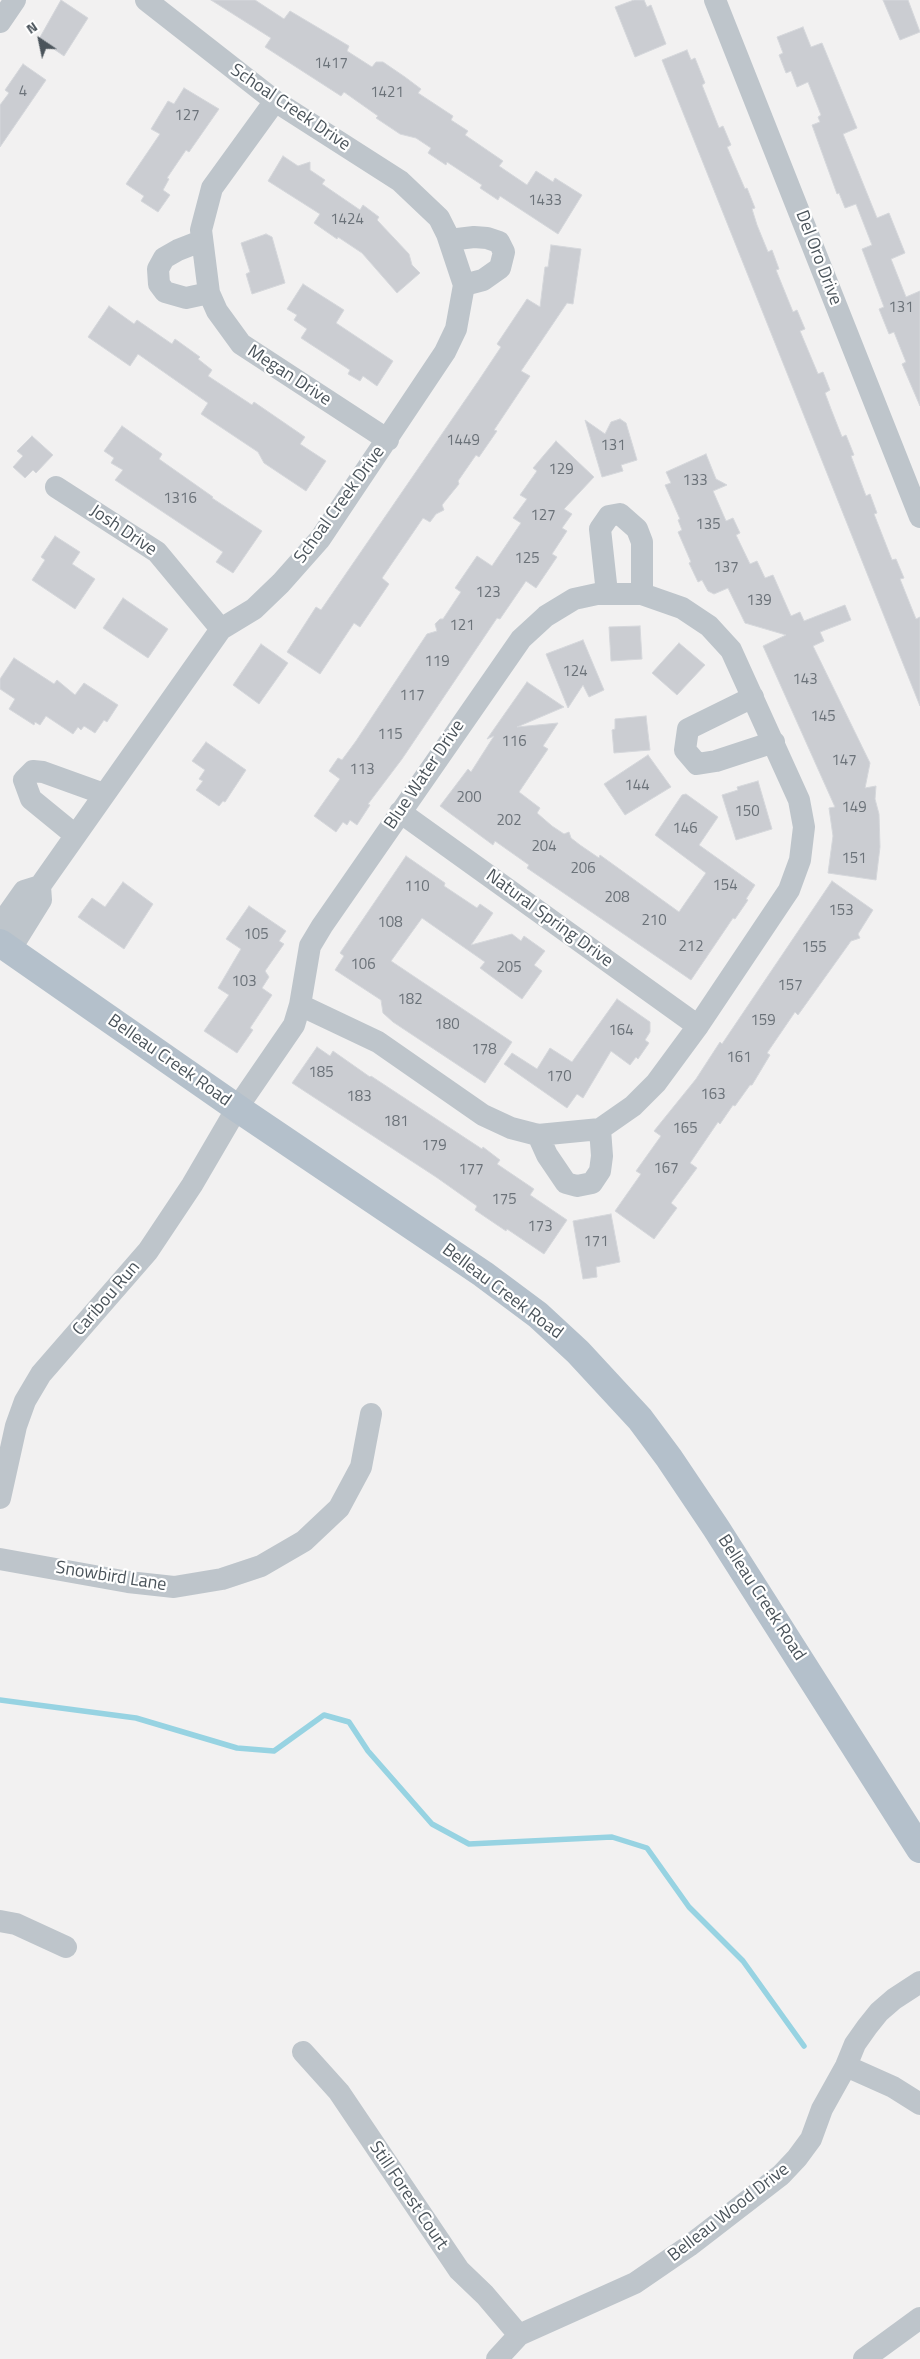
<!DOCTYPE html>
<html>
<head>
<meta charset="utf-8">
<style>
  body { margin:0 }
  #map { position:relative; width:920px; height:2359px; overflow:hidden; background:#f2f1f1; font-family:"Titillium Web",sans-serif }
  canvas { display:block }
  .north { position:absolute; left:15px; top:15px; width:50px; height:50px; -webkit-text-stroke:4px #fff; paint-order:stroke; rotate:326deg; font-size:14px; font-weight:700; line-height:20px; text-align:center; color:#4b545b }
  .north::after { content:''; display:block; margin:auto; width:18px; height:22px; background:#4b545b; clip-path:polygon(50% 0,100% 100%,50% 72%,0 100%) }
</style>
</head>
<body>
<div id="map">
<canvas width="920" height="2359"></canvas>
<div class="north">N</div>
</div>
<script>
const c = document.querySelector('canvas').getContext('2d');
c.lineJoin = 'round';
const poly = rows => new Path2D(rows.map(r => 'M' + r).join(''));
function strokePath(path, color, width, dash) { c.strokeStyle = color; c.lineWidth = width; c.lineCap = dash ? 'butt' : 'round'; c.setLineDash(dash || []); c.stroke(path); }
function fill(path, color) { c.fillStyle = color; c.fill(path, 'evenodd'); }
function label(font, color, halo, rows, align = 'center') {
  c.font = font + ' "Titillium Web",sans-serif'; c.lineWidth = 4.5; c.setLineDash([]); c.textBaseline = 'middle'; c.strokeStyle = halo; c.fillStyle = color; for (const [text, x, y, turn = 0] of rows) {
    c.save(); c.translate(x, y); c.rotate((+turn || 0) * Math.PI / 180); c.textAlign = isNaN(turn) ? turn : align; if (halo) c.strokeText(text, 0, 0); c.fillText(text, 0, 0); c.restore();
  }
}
strokePath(poly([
  [0,1700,136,1718,237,1748,274,1751,324,1715,349,1722,368,1751,432,1824,469,1844,612,1837,647,1848,689,1907,743,1961,804,2046]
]), '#97d3e2', 5.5);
const building = poly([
  [61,0,88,18,64,56,39,39,61,0],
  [211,0,255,0,284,19,290,11,349,46,347,51,372,67,376,62,383,62,405,77,421,89,418,93,453,116,451,120,468,131,465,135,503,161,499,166,527,185,536,171,553,182,555,178,582,195,558,234,500,196,498,200,480,188,482,185,447,162,446,165,428,153,431,148,416,138,400,134,376,118,378,116,344,92,341,96,265,47,271,38,211,0],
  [634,0,644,0,647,7,651,5,666,44,635,57,615,7,634,0],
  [883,0,908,0,920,32,900,40,883,0],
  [803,27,811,47,822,43,857,128,843,134,877,218,889,213,905,253,891,259,906,297,920,291,920,406,902,364,906,362,894,332,889,334,879,309,884,307,862,249,872,245,856,204,845,208,839,193,837,194,812,125,820,122,818,117,821,115,808,82,797,87,791,71,786,73,779,55,783,53,777,37,803,27],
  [687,50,691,60,695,58,705,83,702,85,719,128,723,126,731,145,727,147,745,189,747,188,755,208,752,209,757,225,768,252,772,250,779,269,776,270,793,312,797,310,805,329,800,331,818,374,823,372,830,390,825,393,831,409,842,437,846,435,854,455,851,456,866,496,870,494,877,513,874,514,892,560,896,559,904,578,900,579,916,619,920,617,920,706,662,60,687,50],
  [23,64,46,80,0,147,0,105,9,93,5,90,23,64],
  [184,88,219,109,189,152,186,150,167,178,169,179,163,190,170,195,158,212,141,201,144,196,126,184,160,134,151,129,168,101,174,104,184,88],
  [283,156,298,166,310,162,310,170,325,180,322,184,360,210,363,205,379,217,377,220,409,254,412,265,420,273,397,293,362,253,338,237,337,239,314,223,320,214,268,181,283,156],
  [266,234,272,237,285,283,252,294,246,274,250,272,241,243,266,234],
  [551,245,581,249,573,304,567,303,521,371,530,376,494,430,497,431,479,457,476,455,458,481,459,484,442,505,444,510,436,514,430,522,423,518,382,578,389,584,360,627,354,623,320,674,287,652,316,607,321,610,479,380,501,347,497,344,527,299,540,307,545,267,548,267,551,245],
  [303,284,344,310,336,323,393,361,377,386,363,376,360,381,348,374,350,370,301,338,307,329,294,320,297,315,287,309,303,284],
  [109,306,134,324,137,320,172,344,175,339,200,357,198,359,212,370,208,376,252,405,254,402,305,437,300,444,326,461,306,491,264,463,258,452,201,414,208,403,138,354,130,366,88,337,109,306],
  [620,419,626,423,637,460,621,465,623,471,602,477,585,420,605,434,611,422,620,419],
  [122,426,162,454,159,459,213,497,212,498,262,531,233,573,216,562,223,552,115,480,123,470,111,463,114,458,104,451,122,426],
  [32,436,53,455,36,473,33,470,25,478,13,467,23,456,17,451,32,436],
  [556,441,594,477,564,509,572,514,562,528,567,531,552,554,557,557,536,588,526,581,500,619,497,618,402,759,368,804,370,805,357,825,350,820,347,825,343,822,336,832,314,816,340,779,329,771,338,758,342,760,356,741,427,634,437,631,435,624,440,619,443,619,461,592,455,588,477,556,492,566,521,523,513,518,527,499,520,495,537,471,533,468,556,441],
  [706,454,716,479,727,485,713,491,726,521,733,518,740,533,736,535,750,564,757,561,765,578,773,575,791,616,800,612,804,621,845,605,851,620,820,632,824,641,813,646,870,763,865,788,876,786,875,799,879,814,880,847,876,880,828,873,833,836,829,808,835,807,763,646,786,635,745,623,728,588,714,594,708,591,702,580,698,582,689,563,691,562,678,532,682,530,678,520,680,519,665,485,671,483,666,472,706,454],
  [55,536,80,552,72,564,95,579,75,609,32,580,45,560,41,557,55,536],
  [123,598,168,629,148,658,103,628,123,598],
  [640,626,642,659,611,661,609,627,640,626],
  [583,640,604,690,589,697,583,685,568,708,546,654,583,640],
  [679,643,705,665,677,695,652,673,679,643],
  [261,644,288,663,259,704,233,685,261,644],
  [14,658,54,684,57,680,75,695,84,683,118,705,107,722,104,720,95,733,84,726,81,730,78,727,73,734,46,716,40,725,35,722,34,725,9,709,15,699,0,689,0,679,14,658],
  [527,682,564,707,517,727,558,723,543,746,548,749,519,792,540,808,537,813,552,826,564,834,569,832,571,838,580,845,599,858,600,855,679,912,706,873,655,835,682,795,686,794,718,817,699,845,755,885,746,899,748,900,735,919,733,918,691,980,527,868,529,865,495,841,493,845,440,806,468,769,471,772,494,736,487,739,527,682],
  [646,716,650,750,614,753,612,730,615,729,615,719,646,716],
  [206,742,246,770,225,802,223,801,219,806,196,790,203,781,199,779,205,770,192,761,206,742],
  [648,755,671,787,625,815,604,784,648,755],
  [758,781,772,829,736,840,722,795,738,790,737,787,758,781],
  [406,856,445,883,444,886,477,908,480,904,493,913,471,945,512,934,521,941,524,936,545,951,534,965,542,971,522,999,480,968,485,962,422,918,391,961,512,1042,485,1083,393,1022,383,1013,381,1000,335,970,344,956,340,953,406,856],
  [832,881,873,910,858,934,860,938,851,941,798,1015,795,1012,767,1053,770,1055,752,1085,750,1085,735,1106,733,1105,720,1124,718,1122,690,1163,697,1168,671,1203,677,1208,654,1239,615,1211,641,1174,636,1171,661,1136,654,1131,696,1079,720,1042,722,1044,832,881],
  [123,882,153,904,124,949,78,917,92,898,105,907,123,882],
  [249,906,286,931,279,941,284,944,265,971,269,977,262,988,272,995,250,1028,253,1030,237,1053,204,1031,229,995,218,988,241,949,226,939,249,906],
  [617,999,650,1022,650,1032,645,1040,649,1043,638,1059,636,1057,630,1065,611,1051,583,1098,577,1094,567,1108,504,1064,512,1053,537,1069,550,1048,572,1062,617,999],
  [317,1047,330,1056,333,1051,370,1077,371,1076,482,1149,483,1147,500,1160,497,1164,534,1189,530,1195,567,1220,544,1254,507,1229,506,1231,475,1210,477,1206,436,1177,292,1083,317,1047],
  [611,1214,620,1262,596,1267,597,1277,583,1279,573,1221,611,1214]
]);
fill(building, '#cbcdd2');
strokePath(building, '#d5d7db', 1);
strokePath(poly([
  [715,0,920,517],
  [0,22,15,0],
  [275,101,212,188,201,230,209,293,217,311,241,344,388,440],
  [449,240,474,237,487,238,499,242,504,252,500,268,483,280,464,285],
  [201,241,178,250,164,258,158,269,159,284,165,292,186,298,209,293],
  [56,487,157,552,221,629],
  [607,593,600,529,609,516,620,514,637,529,642,542,642,594],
  [753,697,688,729,685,750,697,764,716,761,774,742],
  [400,812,698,1026],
  [75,835,31,799,24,780,33,771,43,772,104,794],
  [0,925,24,891,40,886,221,629,254,609,281,583,320,539,445,352,456,329,464,285,447,234,439,218,400,181,275,101,146,0],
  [10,950,41,900,40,886],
  [538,1135,547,1155,566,1183,577,1186,592,1183,600,1171,602,1156,600,1129],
  [0,1498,16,1426,25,1401,41,1374,148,1251,192,1185,237,1108,294,1025,300,1005,310,946,322,926,521,639,546,616,574,599,597,594,642,594,682,608,709,626,731,650,799,800,804,827,800,860,789,890,698,1026,656,1083,633,1106,600,1129,538,1135,511,1128,483,1115,378,1042,300,1005],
  [0,1559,128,1582,174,1587,222,1579,261,1566,304,1541,339,1508,361,1467,371,1414],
  [0,1921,16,1924,66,1947],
  [303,2052,339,2092,459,2270,485,2295,519,2335],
  [846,2066,893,2087,920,2104],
  [497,2359,519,2335,635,2283,689,2246,781,2175,797,2158,811,2139,822,2109,846,2066,855,2044,867,2027,879,2012,894,1999,920,1982],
  [864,2359,920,2318]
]), '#bec5cb', 22);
strokePath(poly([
  [0,943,237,1108,483,1274,538,1315,578,1352,640,1419,669,1458,716,1528,920,1849]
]), '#b4c0cb', 28);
label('15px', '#6b7279', null, [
  ["1417",331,64],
  ["4",23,92],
  ["1421",387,93],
  ["127",187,116],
  ["1433",545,201],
  ["1424",347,220],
  ["131",901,308],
  ["1449",463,441],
  ["131",613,446],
  ["129",561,470],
  ["133",695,481],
  ["1316",180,499],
  ["127",543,516],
  ["135",708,525],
  ["125",527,559],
  ["137",726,568],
  ["123",488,593],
  ["139",759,601],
  ["121",462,626],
  ["119",437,662],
  ["124",575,672],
  ["143",805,680],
  ["117",412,696],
  ["145",823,717],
  ["115",390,735],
  ["116",514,742],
  ["147",844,761],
  ["113",362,770],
  ["144",637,786],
  ["200",469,798],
  ["149",854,808],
  ["150",747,812],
  ["202",509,821],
  ["146",685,829],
  ["204",544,847],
  ["151",854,859],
  ["206",583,869],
  ["154",725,886],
  ["110",417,887],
  ["208",617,898],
  ["153",841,911],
  ["210",654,921],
  ["108",390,923],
  ["105",256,935],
  ["212",691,947],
  ["155",814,948],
  ["106",363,965],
  ["205",509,968],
  ["103",244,982],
  ["157",790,986],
  ["182",410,1000],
  ["159",763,1021],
  ["180",447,1025],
  ["164",621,1031],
  ["178",484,1050],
  ["161",739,1058],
  ["185",321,1073],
  ["170",559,1077],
  ["163",713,1095],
  ["183",359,1097],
  ["181",396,1122],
  ["165",685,1129],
  ["179",434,1146],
  ["167",666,1169],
  ["177",471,1170],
  ["175",504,1200],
  ["173",540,1227],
  ["171",596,1242]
]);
label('18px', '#4b545b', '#fff', [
  ["Schoal Creek Drive",290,108,34],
  ["Del Oro Drive",818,258,69],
  ["Megan Drive",289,376,33],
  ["Schoal Creek Drive",340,505,-54],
  ["Josh Drive",123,531,34],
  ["Blue Water Drive",425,775,-56],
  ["Natural Spring Drive",549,919,36],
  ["Belleau Creek Road",169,1061,35],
  ["Belleau Creek Road",502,1292,37],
  ["Caribou Run",107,1299,-49],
  ["Snowbird Lane",111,1577,9],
  ["Belleau Creek Road",761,1598,57],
  ["Still Forest Court",408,2196,56],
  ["Belleau Wood Drive",729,2213,-38]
]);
</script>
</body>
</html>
